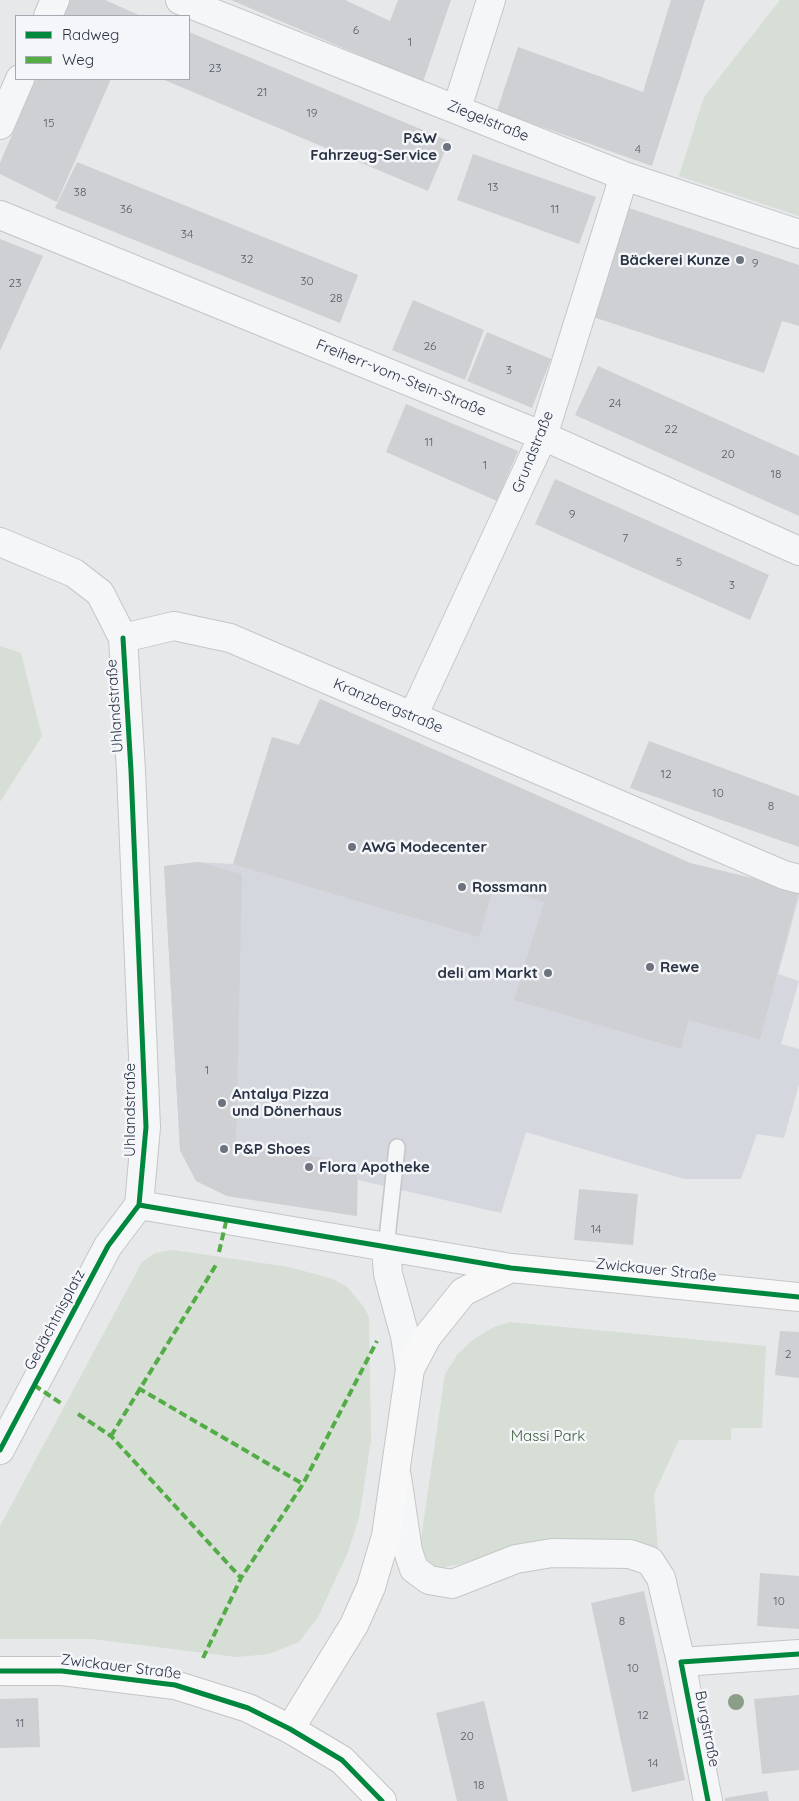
<!DOCTYPE html>
<html>
<head>
<meta charset="utf-8">
<style>
  body { margin:0 }
  #map { position:relative; width:799px; height:1801px; overflow:hidden; background:#e6e8ea; font-family:Quicksand,sans-serif }
  canvas { display:block }
  .legend { position:absolute; left:15px; top:15px; width:175px; height:65px; box-sizing:border-box; background:#f4f6f9; border:1px solid #a4a8b1; margin:0; padding:6px 9px; list-style:none; font-size:15px; color:#2b3445 }
  .legend li { display:flex; align-items:center; gap:10px; height:25px }
  .legend b { width:25px; border:1px solid #a4a8b1 }
</style>
</head>
<body>
<div id="map">
<canvas width="799" height="1801"></canvas>
<ul class="legend">
<li><b style="height:6px;background:#00873e"></b>Radweg</li>
<li><b style="height:6px;background:#54ac47"></b>Weg</li>
</ul>
</div>
<script>
const c = document.querySelector('canvas').getContext('2d');
c.lineJoin = 'round';
function fill(path, color) { c.fillStyle = color; c.fill(path, 'evenodd'); }
const poly = rows => new Path2D(rows.map(r => 'M' + r).join(''));
function strokePath(path, color, width, dash) { c.strokeStyle = color; c.lineWidth = width; c.lineCap = dash ? 'butt' : 'round'; c.setLineDash(dash || []); c.stroke(path); }
function label(font, color, halo, rows, align = 'center') {
  c.font = font + ' Quicksand,sans-serif'; c.lineWidth = 5; c.setLineDash([]); c.textBaseline = 'middle'; c.strokeStyle = halo; c.fillStyle = color; for (const [text, x, y, turn = 0] of rows) {
    c.save(); c.translate(x, y); c.rotate((+turn || 0) * Math.PI / 180); c.textAlign = isNaN(turn) ? turn : align; if (halo) c.strokeText(text, 0, 0); c.fillText(text, 0, 0); c.restore();
  }
}
fill(poly([
  [320,699,690,863,799,889,799,897,778,974,799,981,781,1044,799,1049,799,1084,784,1138,757,1134,741,1179,684,1179,526,1132,501,1213,358,1180,357,1216,227,1196,196,1181,180,1150,164,866,198,862,233,864,272,737,299,745]
]), '#d4d7dd');
fill(poly([
  [780,0,799,0,799,216,679,176,704,97],
  [0,646,21,653,42,736,0,802],
  [173,1250,289,1267,333,1279,347,1287,364,1307,369,1317,371,1440,359,1518,348,1552,318,1617,299,1642,269,1654,237,1657,92,1639,0,1639,0,1526,142,1262,155,1253],
  [510,1322,766,1346,762,1428,731,1428,731,1440,679,1440,654,1494,658,1549,536,1547,432,1570,420,1546,445,1374,458,1354,474,1339,494,1327]
]), '#d6ded6');
fill(poly([
  [69,0,105,0,141,16,62,16],
  [231,0,345,0,390,21,398,0,451,0,423,82],
  [671,0,705,0,652,166,497,111,518,47,643,92],
  [189,32,449,141,428,191,162,79,189,79],
  [36,79,111,79,57,202,0,174,0,163],
  [473,154,596,197,579,244,457,200],
  [77,162,358,275,340,323,55,208],
  [629,208,799,265,799,326,782,321,764,373,593,317],
  [0,239,43,256,0,351],
  [413,300,484,330,465,380,392,350],
  [487,332,551,359,532,408,467,381],
  [598,366,799,456,799,516,575,415],
  [406,404,518,451,497,501,386,452],
  [555,479,769,575,750,620,535,524],
  [320,699,690,863,799,890,760,1039,688,1020,681,1049,514,1000,544,902,494,886,479,937,233,864,272,737,299,745],
  [649,741,799,796,799,847,630,788],
  [198,862,242,874,236,1143,357,1164,357,1216,227,1196,196,1181,180,1150,164,866],
  [579,1189,638,1194,633,1245,574,1240],
  [780,1331,799,1332,799,1378,775,1375],
  [760,1573,799,1576,799,1629,757,1626],
  [644,1591,685,1780,632,1792,591,1603],
  [799,1695,799,1770,762,1774,754,1699],
  [38,1698,40,1747,0,1748,0,1699],
  [484,1701,508,1801,457,1801,436,1713],
  [767,1791,769,1801,725,1801,725,1798]
]), '#ced0d3');
const lane = poly([
  [386,1248,397,1147]
]);
const street = poly([
  [180,0,624,176,799,234],
  [48,16,55,0],
  [457,108,491,0],
  [0,125,20,79],
  [0,215,543,436,799,551],
  [0,542,74,573,100,593,123,638,131,771,146,1127,139,1205],
  [123,638,174,626,230,638,784,875,799,879],
  [413,716,543,436,624,176],
  [139,1205,511,1268],
  [386,1248,388,1274,405,1336,410,1369],
  [0,1450,108,1246,139,1205],
  [397,1477,408,1551,414,1569,429,1580,452,1584,516,1559,552,1553,630,1554,650,1561,661,1578,681,1662,708,1801],
  [681,1662,799,1654]
]);
const secondary = poly([
  [290,1729,354,1625,371,1587,386,1536,410,1369,427,1337,463,1292,511,1268,799,1297]
]);
const primary = poly([
  [0,1671,62,1671,175,1685,248,1708,290,1729,342,1760,382,1801]
]);
strokePath(lane, '#c4c6c8', 18);
strokePath(street, '#c4c6c8', 30);
strokePath(secondary, '#c4c6c8', 30);
strokePath(primary, '#c2c5c8', 30);
strokePath(lane, '#f5f6f7', 15);
strokePath(street, '#f5f6f7', 28);
strokePath(secondary, '#f8f8f8', 28);
strokePath(primary, '#f8f8f8', 28);
strokePath(poly([
  [219,1252,226,1222],
  [34,1385,62,1404],
  [138,1388,303,1484],
  [78,1414,111,1436,241,1578],
  [111,1436,216,1265],
  [203,1658,241,1578,303,1484,377,1341]
]), '#54ac47', 4, [8, 4]);
strokePath(poly([
  [123,638,131,771,146,1127,139,1205],
  [139,1205,511,1268,799,1297],
  [0,1450,108,1246,139,1205],
  [0,1671,62,1671,175,1685,248,1708,290,1729,342,1760,382,1801],
  [708,1801,681,1662,799,1654]
]), '#00873e', 5);
c.fillStyle = '#8a9e88';
for (const [x, y] of [
  [736,1702]
]) { c.beginPath(); c.arc(x, y, 8, 0, 2 * Math.PI); c.fill(); }
for (const [x, y, r, color] of [
  [447,147,5,"#6c737f"],
  [740,260,5,"#6c737f"],
  [352,847,5,"#6c737f"],
  [462,887,5,"#6c737f"],
  [650,967,5,"#6c737f"],
  [548,973,5,"#6c737f"],
  [222,1103,5,"#6c737f"],
  [224,1149,5,"#6c737f"],
  [309,1167,5,"#6c737f"]
]) { const dot = new Path2D(); dot.arc(x, y, r, 0, 2 * Math.PI); c.fillStyle = color; c.fill(dot); strokePath(dot, '#f4f6f9', 2); }
label('12px', '#545c69', null, [
  ["6",356,30],
  ["1",410,42],
  ["23",215,68],
  ["21",262,92],
  ["19",312,113],
  ["15",49,123],
  ["4",638,149],
  ["13",493,187],
  ["38",80,192],
  ["36",126,209],
  ["11",555,209],
  ["34",187,234],
  ["32",247,259],
  ["9",755,263],
  ["30",307,281],
  ["23",15,283],
  ["28",336,298],
  ["26",430,346],
  ["3",509,370],
  ["24",615,403],
  ["22",671,429],
  ["11",429,442],
  ["20",728,454],
  ["1",485,465],
  ["18",776,474],
  ["9",572,514],
  ["7",625,538],
  ["5",679,562],
  ["3",732,585],
  ["12",666,774],
  ["10",718,793],
  ["8",771,806],
  ["1",207,1070],
  ["14",596,1229],
  ["2",788,1354],
  ["10",779,1601],
  ["8",622,1621],
  ["10",633,1668],
  ["12",643,1715],
  ["11",20,1723],
  ["20",467,1736],
  ["14",653,1763],
  ["18",479,1785]
]);
label('15px', '#2b3445', '#f4f6f9', [
  ["Ziegelstraße",488,121,22],
  ["Freiherr-vom-Stein-Straße",401,378,22],
  ["Grundstraße",533,452,-68],
  ["Uhlandstraße",115,706,-94],
  ["Kranzbergstraße",388,706,23],
  ["Uhlandstraße",130,1110,-90],
  ["Zwickauer Straße",656,1270,6],
  ["Gedächtnisplatz",55,1320,-62],
  ["Zwickauer Straße",121,1667,7],
  ["Burgstraße",707,1729,79]
]);
label('bold 15px', '#2b3445', '#f4f6f9', [
  ["P&W",437,138,"right"],
  ["Fahrzeug-Service",437,155,"right"],
  ["Bäckerei Kunze",730,260,"right"],
  ["AWG Modecenter",362,847],
  ["Rossmann",472,887],
  ["Rewe",660,967],
  ["deli am Markt",538,973,"right"],
  ["Antalya Pizza",232,1094],
  ["und Dönerhaus",232,1111],
  ["P&P Shoes",234,1149],
  ["Flora Apotheke",319,1167]
], 'left');
label('15px', '#3f6138', '#f4f6f9', [
  ["Massi Park",548,1436]
]);
</script>
</body>
</html>
